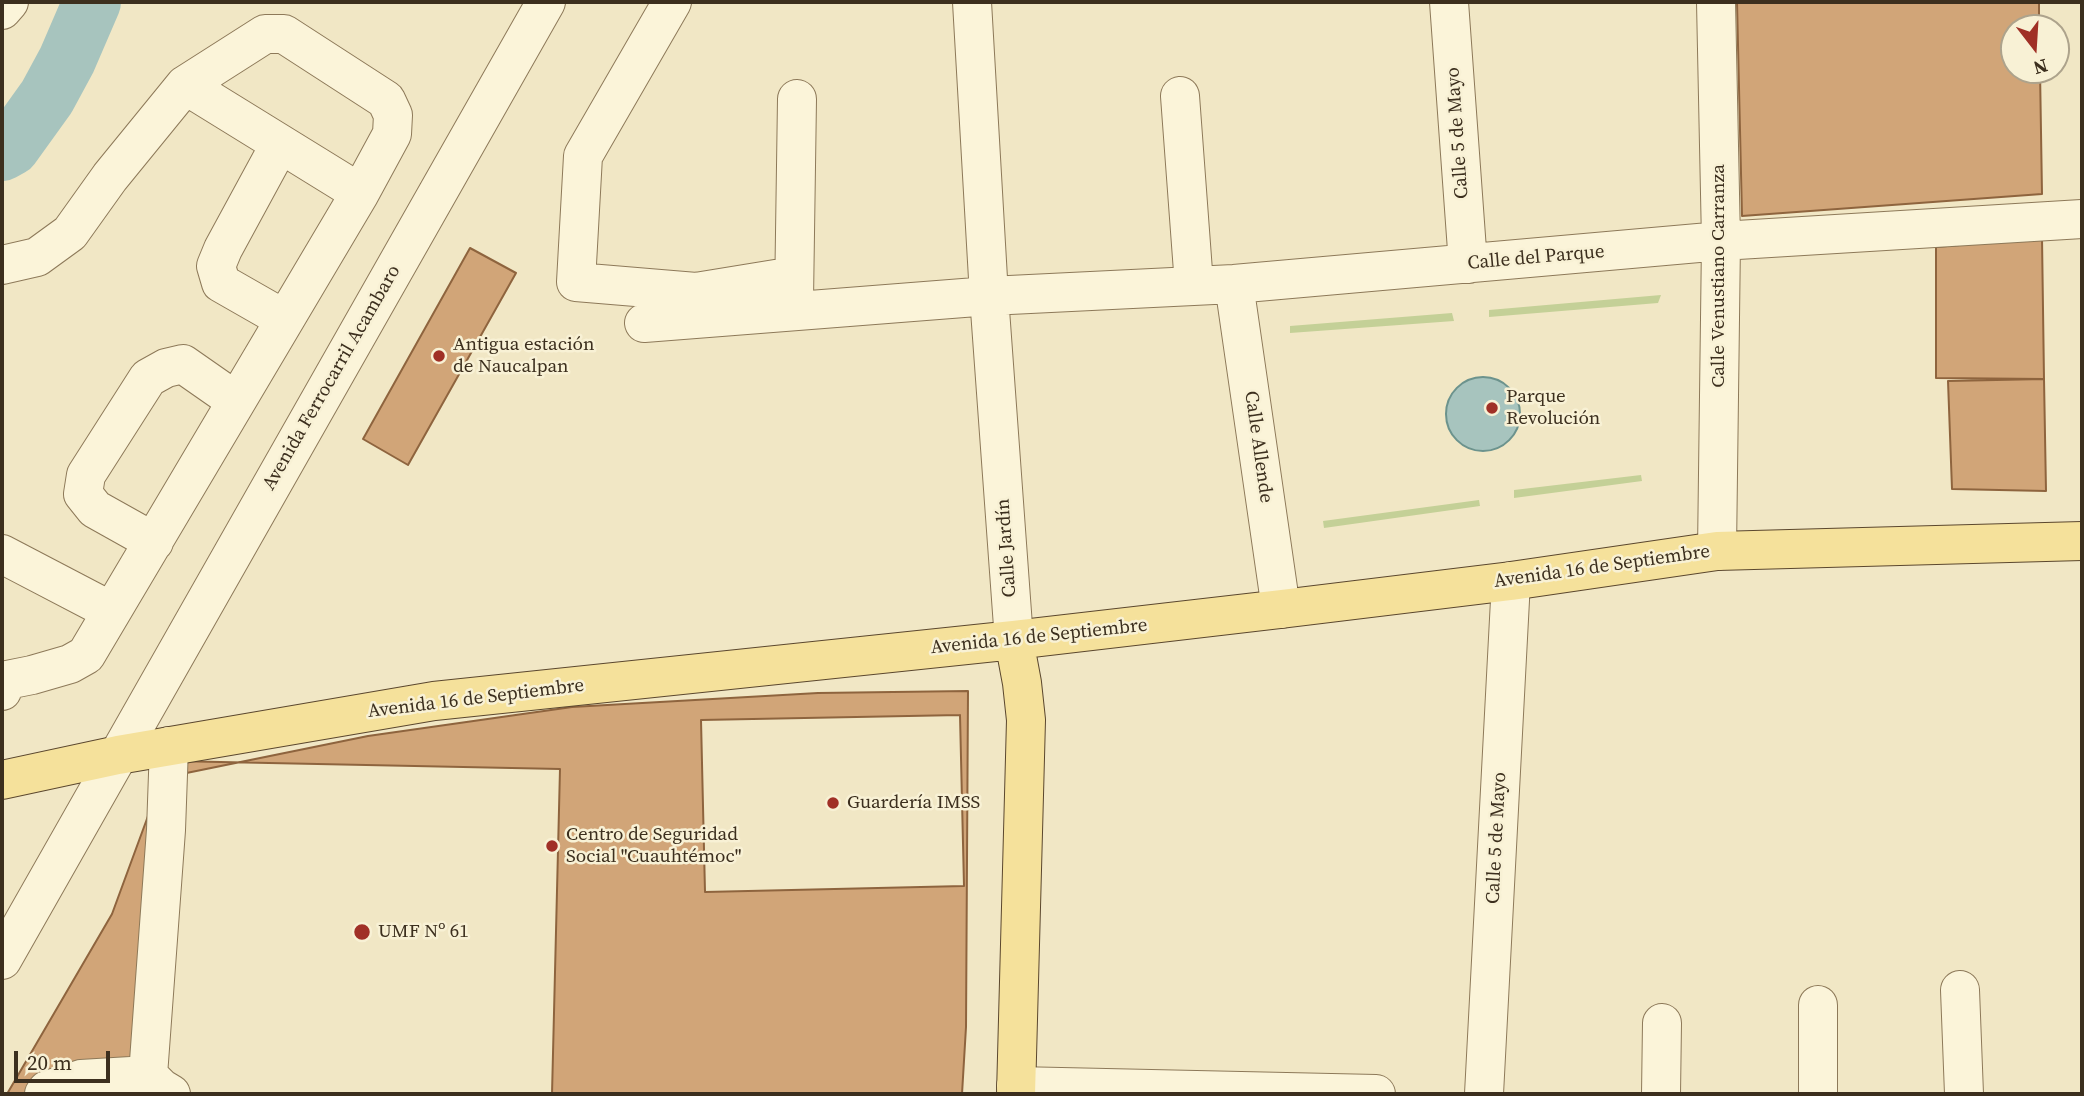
<!DOCTYPE html>
<html>
<head>
<meta charset="utf-8">
<style>
  body { margin:0 }
  #map { position:relative; width:2084px; height:1096px; overflow:hidden; background:#f1e7c5; font-family:"Source Serif 4",serif }
  canvas { display:block }
  .frame { position:absolute; inset:0; border:4px solid #3c2f1e; pointer-events:none }
  .north { position:absolute; left:2000px; top:14px; width:70px; height:70px; box-sizing:border-box; background:#f8f1d5; border:2px solid #ada38c; border-radius:50%; rotate:163deg; font-size:19px; font-weight:700; line-height:28px; text-align:center; color:#3c2f1e }
  .north::after { content:''; display:block; margin:auto; width:24px; height:32px; background:#a03026; clip-path:polygon(50% 0,100% 100%,50% 72%,0 100%) }
  .scale { position:absolute; left:14px; top:1051px; width:96px; height:32px; box-sizing:border-box; border:4px solid #3c2f1e; border-top:0; padding-left:9px; font-size:21px; line-height:24px; white-space:nowrap; color:#3c2f1e; -webkit-text-stroke:5px #f8f1d5; paint-order:stroke }
</style>
</head>
<body>
<div id="map">
<canvas width="2084" height="1096"></canvas>
<div class="frame"></div>
<div class="north">N</div>
<div class="scale">20 m</div>
</div>
<script>
const c = document.querySelector('canvas').getContext('2d');
c.lineJoin = 'round';
function fill(path, color) { c.fillStyle = color; c.fill(path, 'evenodd'); }
const poly = rows => new Path2D(rows.map(r => 'M' + r).join(''));
function strokePath(path, color, width, dash) { c.strokeStyle = color; c.lineWidth = width; c.lineCap = dash ? 'butt' : 'round'; c.setLineDash(dash || []); c.stroke(path); }
function label(font, color, halo, rows, align = 'center') {
  c.font = font + ' "Source Serif 4",serif'; c.lineWidth = 5; c.setLineDash([]); c.textBaseline = 'middle'; c.strokeStyle = halo; c.fillStyle = color; for (const [text, x, y, turn = 0] of rows) {
    c.save(); c.translate(x, y); c.rotate((+turn || 0) * Math.PI / 180); c.textAlign = isNaN(turn) ? turn : align; if (halo) c.strokeText(text, 0, 0); c.fillText(text, 0, 0); c.restore();
  }
}
fill(poly([
  [1661,295,1658,303,1489,317,1489,310],
  [1452,313,1454,321,1290,333,1290,326],
  [1641,475,1642,481,1514,498,1514,490],
  [1479,500,1480,506,1324,528,1323,521]
]), '#c4d097');
const water = poly([
  '1446 414a37 37 0 1 1 74 0a37 37 0 1 1-74 0Z'
]);
fill(water, '#a7c4be');
strokePath(water, '#6c938d', 2);
strokePath(poly([
  [2,152,11,147,47,97,67,60,92,2]
]), '#a7c4be', 58);
const building = poly([
  [1737,2,2039,2,2039,28,2014,28,2014,70,2040,70,2042,194,1742,216,1737,2],
  [2042,238,2044,379,1936,378,1936,247,2042,238],
  [470,248,516,273,408,465,363,439,470,248],
  [2044,379,2046,491,1952,489,1948,381,2044,379],
  [968,691,966,1027,962,1094,7,1094,112,914,162,778,368,736,572,707,818,693,968,691],
  [960,715,964,886,705,892,701,720,960,715],
  [172,761,560,769,552,1094,164,1094,172,761]
]);
fill(building, '#d1a578');
strokePath(building, '#8e643e', 2);
const minor = poly([
  [672,2,583,156,576,282,696,292,794,276],
  [972,2,989,296,1014,640],
  [1449,2,1468,264],
  [1716,2,1721,241,1717,551],
  [2,10,9,2],
  [185,85,360,193],
  [1180,96,1194,285],
  [280,144,223,249,216,266,221,283,284,319],
  [2,265,37,257,70,233,110,177,185,85,265,34,284,34,386,100,393,115,392,134,360,193,86,655,70,664,32,675,2,681,2,691],
  [1234,284,1281,609],
  [794,300,797,99],
  [644,323,989,296,1234,284,1721,241,2082,219],
  [154,542,95,509,83,494,86,475,148,378,166,368,183,364,236,401],
  [2,554,111,611],
  [169,746,166,830,148,1075,161,1088,171,1094],
  [2,960,546,2],
  [1960,990,1964,1094],
  [1818,1005,1818,1094],
  [1016,1086,1376,1094],
  [44,1094,47,1090,81,1079,148,1075],
  [1484,1094,1511,581],
  [1661,1094,1662,1023]
]);
const major = poly([
  [1014,640,1022,683,1026,720,1016,1094],
  [2,780,118,755,434,701,1014,640,1281,609,1511,581,1717,551,2082,541]
]);
strokePath(minor, '#8d7959', 40);
strokePath(major, '#5b472e', 40);
strokePath(minor, '#fbf4d9', 38);
strokePath(major, '#f5e19b', 38);
for (const [x, y, r, color] of [
  [439,356,7,"#a03026"],
  [1492,408,7,"#a03026"],
  [833,803,7,"#a03026"],
  [552,846,7,"#a03026"],
  [362,932,9,"#a03026"]
]) { const dot = new Path2D(); dot.arc(x, y, r, 0, 2 * Math.PI); c.fillStyle = color; c.fill(dot); strokePath(dot, '#f8f1d5', 2.5); }
label('19px', '#3c2f1e', '#f8f1d5', [
  ["Calle 5 de Mayo",1458,133,-94],
  ["Calle del Parque",1536,258,-5],
  ["Calle Venustiano Carranza",1719,276,-90],
  ["Avenida Ferrocarril Acambaro",332,378,-60],
  ["Calle Allende",1258,447,82],
  ["Calle Jardín",1007,548,-94],
  ["Avenida 16 de Septiembre",1602,567,-8],
  ["Avenida 16 de Septiembre",1039,637,-6],
  ["Avenida 16 de Septiembre",476,699,-7],
  ["Calle 5 de Mayo",1497,838,-87]
]);
label('19px', '#3c2f1e', '#f8f1d5', [
  ["Antigua estación",453,345],
  ["de Naucalpan",453,367],
  ["Parque",1506,397],
  ["Revolución",1506,419],
  ["Guardería IMSS",847,803],
  ["Centro de Seguridad",566,835],
  ["Social \"Cuauhtémoc\"",566,857],
  ["UMF Nº 61",378,932]
], 'left');
</script>
</body>
</html>
